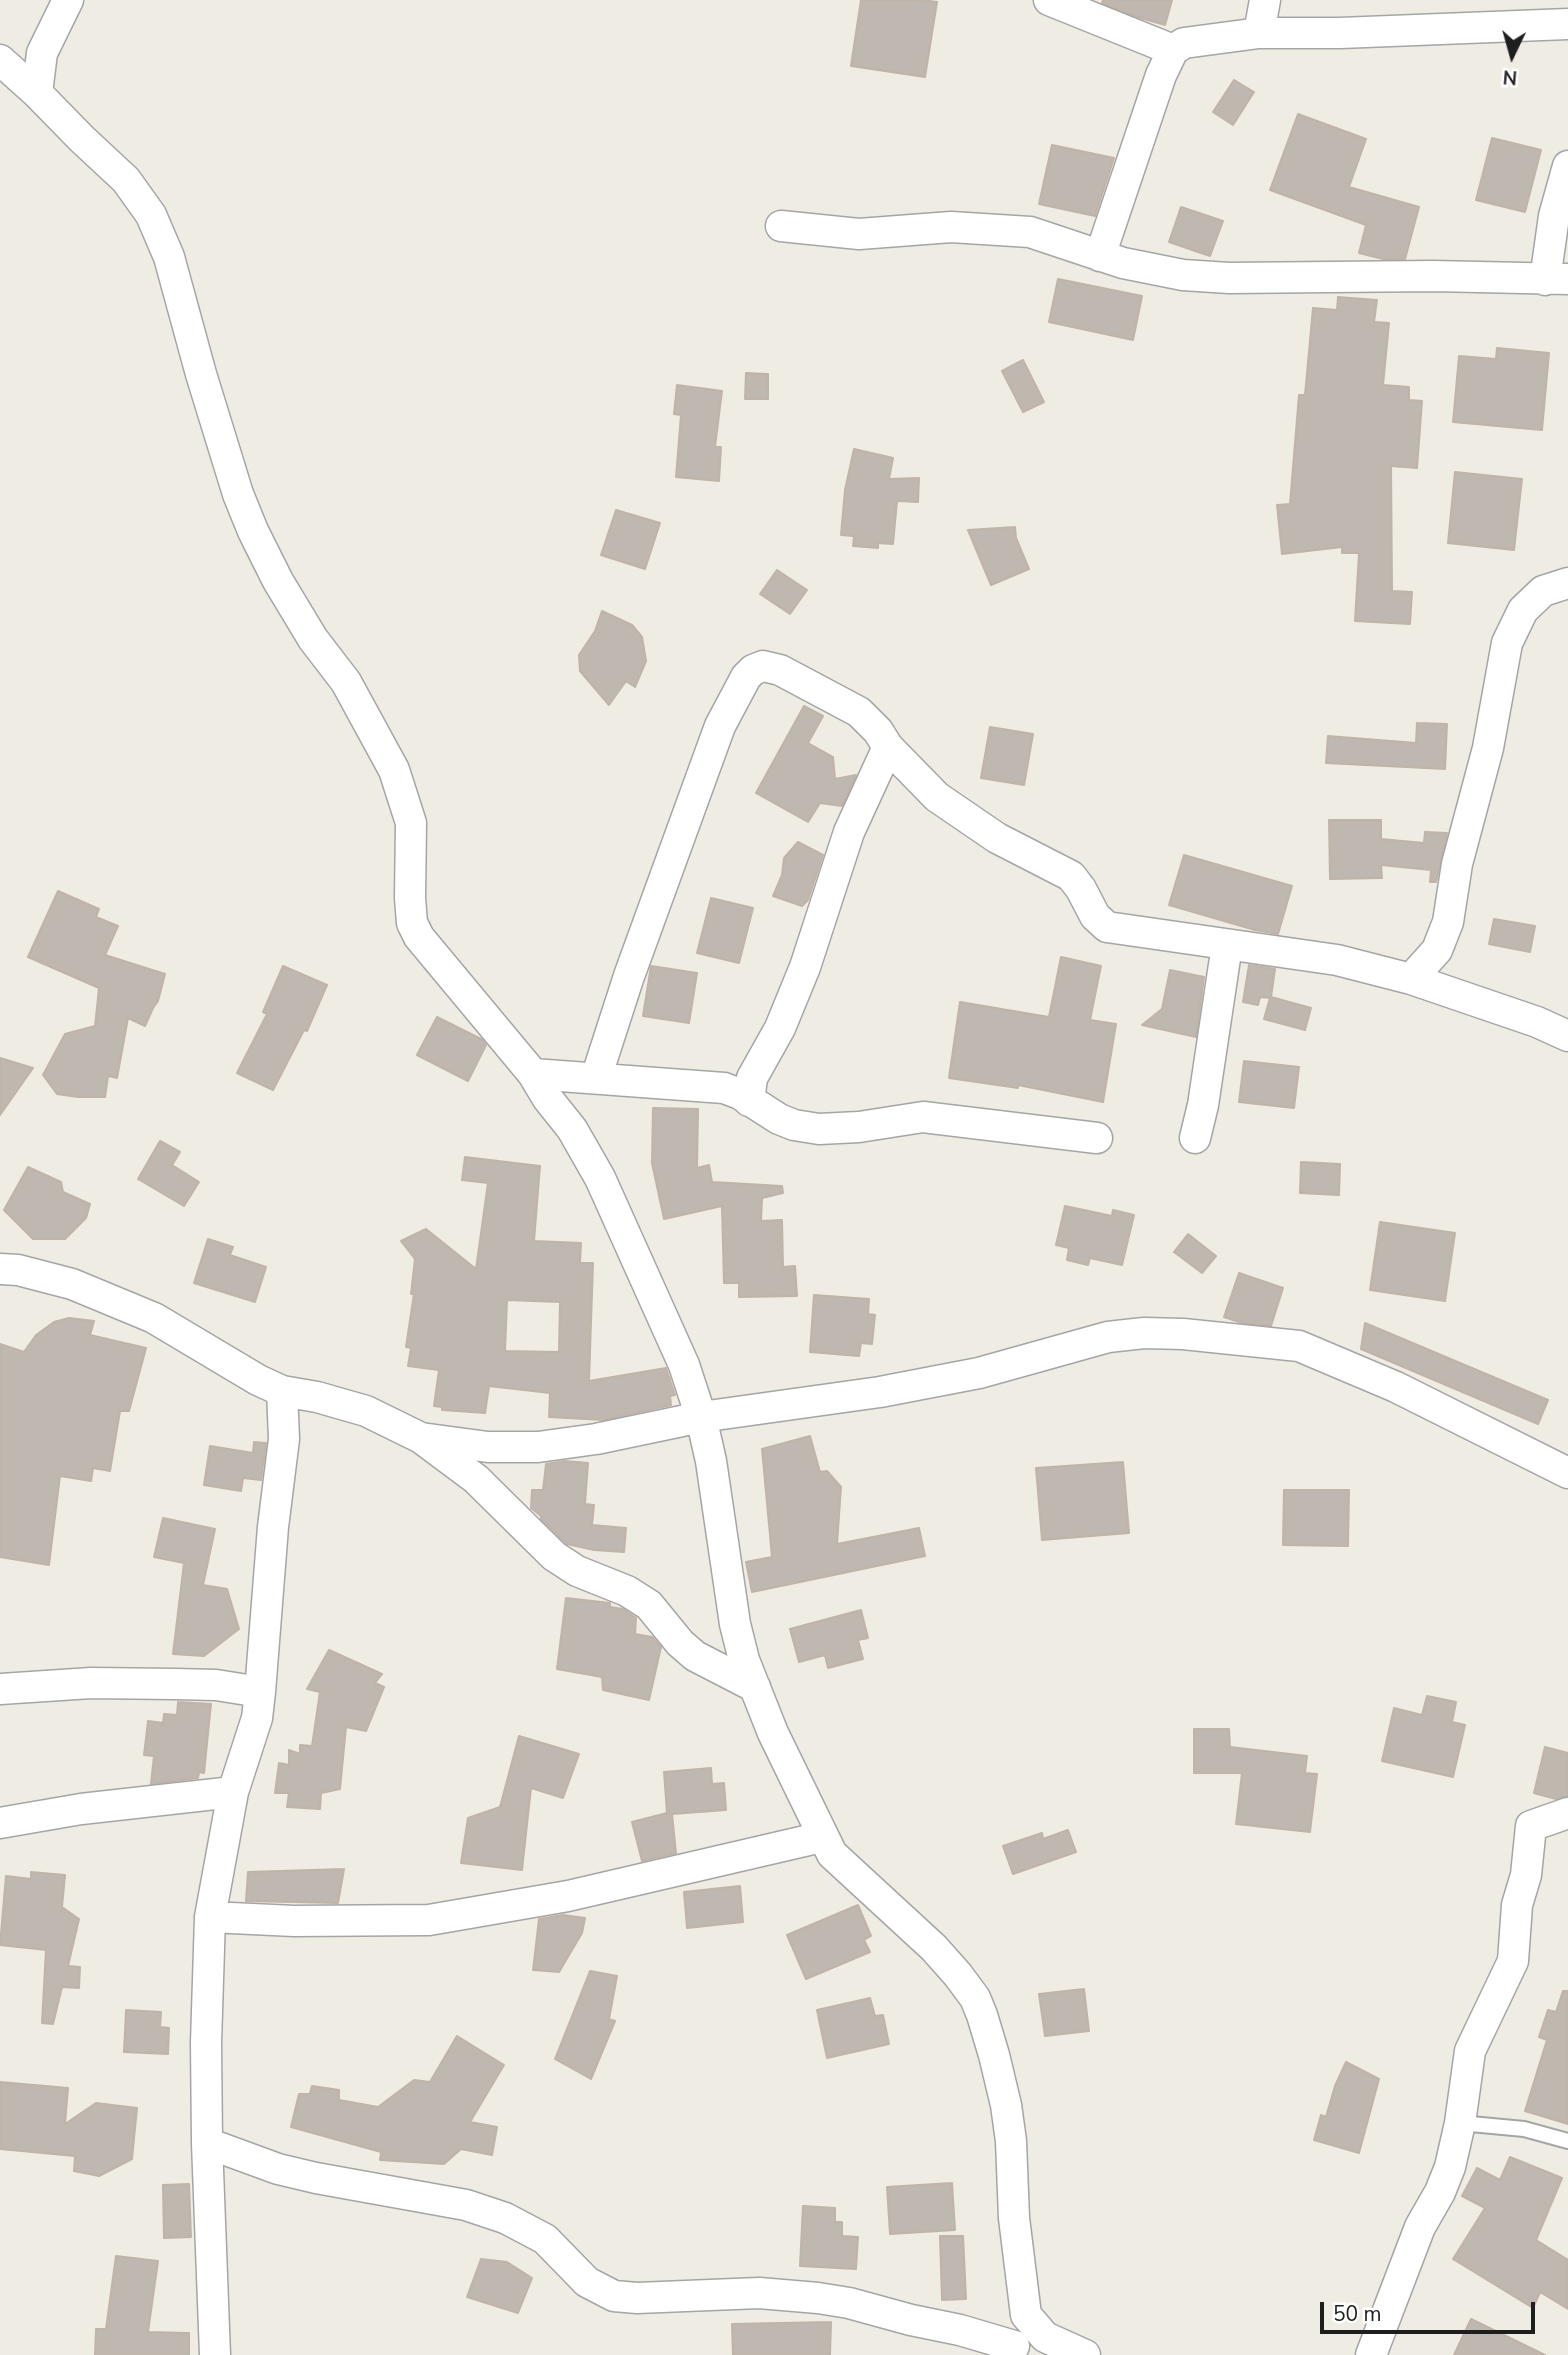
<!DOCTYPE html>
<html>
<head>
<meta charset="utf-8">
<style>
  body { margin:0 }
  #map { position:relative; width:1568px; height:2355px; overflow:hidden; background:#efece4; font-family:"Nunito Sans",sans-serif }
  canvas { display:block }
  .north { position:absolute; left:1477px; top:21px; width:70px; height:70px; -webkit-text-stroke:5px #fff; paint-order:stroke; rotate:185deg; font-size:19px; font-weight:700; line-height:28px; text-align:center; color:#1e1e1e }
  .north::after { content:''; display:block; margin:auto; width:24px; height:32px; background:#1e1e1e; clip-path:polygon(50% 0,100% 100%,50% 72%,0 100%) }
  .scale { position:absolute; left:1320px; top:2302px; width:215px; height:32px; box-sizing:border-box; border:4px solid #1e1e1e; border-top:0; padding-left:9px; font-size:21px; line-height:24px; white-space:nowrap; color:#1e1e1e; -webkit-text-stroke:5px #fff; paint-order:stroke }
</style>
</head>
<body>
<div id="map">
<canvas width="1568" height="2355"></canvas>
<div class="north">N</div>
<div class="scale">50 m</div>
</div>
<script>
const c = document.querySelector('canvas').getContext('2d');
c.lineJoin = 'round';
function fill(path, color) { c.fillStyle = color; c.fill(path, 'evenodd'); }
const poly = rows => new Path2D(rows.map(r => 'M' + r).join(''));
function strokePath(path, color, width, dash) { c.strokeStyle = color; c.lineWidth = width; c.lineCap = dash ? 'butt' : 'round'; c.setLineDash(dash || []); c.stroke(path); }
const building = poly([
  [861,0,922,0,937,2,925,77,851,66,861,0],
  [1103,0,1172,0,1165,25,1137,17,1102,3,1103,0],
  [1234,80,1254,92,1233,125,1213,112,1234,80],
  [1298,114,1366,139,1349,187,1419,207,1405,259,1383,259,1359,253,1366,225,1270,190,1298,114],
  [1492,138,1541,150,1525,212,1476,200,1492,138],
  [1052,145,1114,158,1095,216,1039,204,1052,145],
  [1181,207,1223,221,1210,256,1169,242,1181,207],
  [1058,279,1142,296,1133,340,1049,322,1058,279],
  [1338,297,1377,300,1374,322,1389,323,1383,385,1409,387,1409,400,1422,401,1417,468,1391,466,1392,591,1412,592,1410,624,1355,621,1359,553,1342,553,1342,547,1282,554,1277,505,1290,504,1299,395,1305,395,1313,308,1337,310,1338,297],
  [1497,348,1549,353,1542,430,1453,422,1459,356,1496,359,1497,348],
  [1023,360,1044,402,1023,412,1002,371,1023,360],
  [746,373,768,374,768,399,745,399,746,373],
  [677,385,722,391,715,447,721,447,719,481,676,477,681,415,674,414,677,385],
  [854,449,893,458,889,479,919,478,918,502,897,501,893,544,878,543,878,548,853,546,854,536,841,535,845,490,854,449],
  [1455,472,1522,479,1514,550,1448,543,1455,472],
  [616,510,660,523,645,569,601,555,616,510],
  [1015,527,1016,538,1029,569,991,585,968,530,1015,527],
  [777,570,807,590,790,614,760,594,777,570],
  [602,611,632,625,642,637,646,661,635,687,626,681,609,705,580,671,579,655,595,631,602,611],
  [804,706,823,716,808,743,833,757,835,779,856,775,842,806,820,803,808,822,756,793,804,706],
  [1417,723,1447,724,1445,769,1326,763,1328,736,1416,743,1417,723],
  [990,727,1033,734,1024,785,981,778,990,727],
  [1329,820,1381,820,1381,839,1424,843,1425,832,1447,833,1436,882,1430,882,1431,870,1381,865,1382,878,1330,879,1329,820],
  [798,842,823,855,808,900,802,906,773,896,782,875,784,858,798,842],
  [1184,855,1292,886,1278,934,1255,930,1169,905,1184,855],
  [58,891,99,909,96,917,118,926,105,955,165,974,158,1001,153,1008,145,1026,128,1018,117,1078,108,1076,105,1097,78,1097,57,1094,43,1075,65,1034,95,1026,99,988,28,957,58,891],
  [711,898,753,908,739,963,697,953,711,898],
  [1494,919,1535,926,1530,952,1489,944,1494,919],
  [1061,957,1101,966,1090,1020,1116,1024,1103,1102,1018,1085,1018,1088,949,1078,960,1002,1049,1017,1061,957],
  [1249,965,1275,969,1271,997,1311,1008,1305,1030,1264,1019,1270,998,1260,997,1258,1005,1243,1002,1249,965],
  [283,966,327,985,307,1031,304,1030,273,1090,237,1073,267,1014,263,1012,283,966],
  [651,966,697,973,689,1023,643,1016,651,966],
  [1170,970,1204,977,1196,1037,1142,1025,1162,1009,1170,970],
  [437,1017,481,1039,486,1045,468,1081,417,1055,437,1017],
  [0,1058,33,1068,0,1115,0,1058],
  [1244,1061,1299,1067,1294,1108,1239,1102,1244,1061],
  [653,1108,698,1109,697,1168,709,1165,712,1182,782,1186,783,1193,762,1198,761,1221,782,1220,783,1267,795,1266,797,1296,739,1297,739,1283,724,1283,722,1206,664,1219,652,1163,653,1108],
  [160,1141,180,1152,172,1165,199,1182,184,1206,138,1179,160,1141],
  [465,1157,540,1166,534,1241,581,1243,580,1263,593,1263,589,1381,666,1368,675,1395,670,1396,671,1405,603,1420,549,1417,550,1393,489,1386,485,1413,442,1410,442,1407,434,1406,439,1370,408,1366,411,1348,406,1347,414,1294,411,1294,415,1259,401,1241,426,1229,476,1269,488,1183,462,1180,465,1157],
  [507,1300,560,1302,559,1352,505,1351,507,1300],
  [1301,1162,1340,1164,1339,1195,1300,1193,1301,1162],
  [28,1167,61,1182,63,1192,90,1204,86,1218,65,1239,33,1239,4,1210,28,1167],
  [1065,1206,1112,1216,1113,1210,1134,1215,1122,1265,1090,1258,1088,1265,1067,1260,1069,1248,1056,1245,1065,1206],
  [1380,1222,1455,1233,1445,1301,1370,1290,1380,1222],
  [1188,1234,1216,1256,1202,1273,1174,1252,1188,1234],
  [208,1239,233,1247,230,1255,266,1267,255,1302,194,1283,208,1239],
  [1239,1273,1283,1288,1271,1326,1242,1323,1224,1317,1239,1273],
  [814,1295,869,1299,868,1314,875,1315,872,1344,861,1343,859,1356,810,1352,814,1295],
  [69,1318,94,1321,90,1335,146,1348,129,1411,120,1411,110,1471,93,1468,91,1481,60,1476,49,1565,0,1557,0,1344,24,1352,36,1335,54,1322,69,1318],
  [1365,1323,1548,1400,1538,1424,1361,1349,1365,1323],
  [810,1436,820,1472,827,1471,841,1487,837,1544,919,1528,925,1556,752,1592,746,1562,772,1557,762,1449,810,1436],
  [254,1442,266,1443,261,1480,243,1478,241,1491,204,1485,210,1446,253,1453,254,1442],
  [565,1461,588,1463,585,1504,594,1505,592,1525,626,1528,624,1552,594,1550,567,1544,541,1519,541,1516,531,1508,532,1490,543,1490,546,1464,565,1461],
  [1123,1462,1129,1533,1042,1540,1036,1468,1123,1462],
  [1284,1490,1349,1490,1348,1546,1283,1545,1284,1490],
  [163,1518,215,1529,203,1585,227,1589,239,1629,204,1656,173,1654,184,1563,154,1557,163,1518],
  [566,1598,610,1603,610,1607,623,1609,636,1618,635,1634,652,1637,661,1647,649,1700,603,1690,602,1677,557,1669,566,1598],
  [861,1610,868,1638,858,1640,863,1659,828,1668,825,1655,799,1662,790,1629,861,1610],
  [329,1650,382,1674,375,1683,384,1687,366,1731,346,1727,340,1789,321,1793,320,1809,287,1807,289,1793,275,1793,279,1763,289,1765,289,1750,300,1754,300,1745,312,1746,320,1692,307,1689,329,1650],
  [1427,1696,1456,1702,1452,1722,1465,1725,1453,1777,1382,1761,1394,1708,1422,1715,1427,1696],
  [178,1702,211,1704,204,1773,199,1772,198,1778,151,1784,154,1756,144,1755,148,1721,163,1723,164,1714,177,1715,178,1702],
  [1194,1729,1229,1729,1230,1747,1307,1756,1305,1773,1317,1774,1310,1832,1236,1824,1242,1773,1194,1773,1194,1729],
  [519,1736,579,1754,563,1798,531,1788,522,1870,461,1863,468,1818,500,1807,519,1736],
  [1545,1747,1568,1753,1568,1796,1556,1799,1534,1793,1545,1747],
  [711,1768,712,1784,724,1783,726,1810,672,1814,676,1853,642,1861,632,1822,667,1813,664,1772,711,1768],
  [1068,1830,1076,1852,1013,1874,1003,1846,1042,1833,1043,1839,1068,1830],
  [344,1869,338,1903,246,1901,248,1872,344,1869],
  [31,1872,65,1875,62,1907,79,1919,68,1966,80,1967,79,1988,62,1987,53,2024,42,2023,46,1950,0,1945,6,1876,31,1879,31,1872],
  [740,1886,743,1922,687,1928,684,1892,740,1886],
  [858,1905,871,1936,864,1940,870,1952,806,1979,787,1935,858,1905],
  [563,1915,585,1918,582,1933,559,1972,533,1970,539,1919,563,1915],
  [590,1971,617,1976,609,2019,615,2021,591,2079,555,2059,590,1971],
  [1084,1989,1089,2031,1045,2036,1039,1994,1084,1989],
  [1563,1991,1568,1991,1568,2124,1525,2111,1547,2040,1539,2037,1548,2010,1556,2012,1563,1991],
  [870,1998,875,2016,883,2015,889,2044,827,2058,817,2010,870,1998],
  [126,2010,161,2012,160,2027,169,2028,168,2054,124,2052,126,2010],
  [457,2036,504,2065,470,2122,497,2127,492,2155,461,2149,444,2164,380,2160,381,2152,291,2127,299,2094,310,2094,312,2086,339,2090,339,2100,378,2107,414,2080,430,2082,457,2036],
  [1346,2062,1379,2079,1359,2153,1314,2140,1321,2115,1326,2117,1335,2086,1346,2062],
  [0,2082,68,2088,65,2124,96,2103,137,2108,132,2159,99,2176,74,2171,75,2156,0,2149,0,2082],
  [1510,2157,1562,2178,1536,2240,1568,2260,1568,2309,1540,2292,1533,2308,1453,2259,1485,2208,1462,2196,1477,2168,1500,2180,1510,2157],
  [952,2183,955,2230,890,2234,887,2187,952,2183],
  [189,2184,191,2237,164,2238,163,2185,189,2184],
  [803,2206,835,2208,835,2222,842,2222,842,2236,858,2237,856,2269,800,2266,803,2206],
  [940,2236,963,2236,966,2299,942,2300,940,2236],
  [116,2256,158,2261,148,2332,189,2333,189,2355,95,2355,96,2329,106,2329,116,2256],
  [481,2259,507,2262,532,2278,518,2313,467,2297,481,2259],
  [1471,2319,1545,2355,1454,2355,1471,2319],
  [831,2322,830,2355,733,2355,732,2324,831,2322]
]);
fill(building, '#bfb8b0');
strokePath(building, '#c0b3a7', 2);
const lane = poly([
  [1460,2123,1524,2129,1568,2141]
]);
const street = poly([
  [1049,0,1173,50],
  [1259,33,1265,0],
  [0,60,37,93,82,139,126,180,151,215,169,257,201,374,238,494,253,531,278,581,313,639,346,682,394,770,411,823,410,898,412,923,419,937,533,1074,548,1099,572,1129,600,1178,684,1365,701,1417,711,1461,735,1624,744,1660,773,1733,832,1854,934,1948,958,1975,975,1998,982,2015,994,2055,1006,2105,1011,2141,1014,2218,1026,2315,1045,2337,1085,2355],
  [37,93,42,53,68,0],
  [781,226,859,234,951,227,1030,232,1123,263,1183,275,1229,278,1433,276,1568,279],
  [1100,256,1161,75,1173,50,1184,43,1259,33,1340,33,1568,24],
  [1545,280,1554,216,1568,166],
  [1411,979,1437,950,1448,922,1457,864,1488,748,1507,643,1523,610,1543,591,1568,583],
  [533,1074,724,1088,740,1094,779,1119,794,1125,819,1129,859,1127,923,1117,1097,1138],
  [596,1078,629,976,720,726,746,677,753,670,763,666,780,670,859,712,878,731,888,747,937,797,997,838,1071,876,1081,889,1095,916,1107,927,1337,960,1411,979,1537,1022,1568,1036],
  [749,1101,752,1078,780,1028,805,967,849,832,888,747],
  [1195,1138,1203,1105,1227,945],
  [0,1269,18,1270,72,1284,154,1318,258,1380,282,1391,317,1397,366,1411,421,1438,476,1479,554,1556,577,1571,627,1591,649,1605,680,1643,695,1656,755,1687],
  [421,1438,488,1447,538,1447,596,1439,701,1417,880,1392,979,1373,1108,1337,1144,1333,1183,1334,1299,1346,1396,1387,1568,1473],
  [0,1689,91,1683,175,1684,216,1685,260,1692],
  [0,1823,81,1809,233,1792],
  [210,1917,294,1921,429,1920,568,1896,822,1837],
  [207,2143,278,2169,316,2178,466,2205,505,2218,545,2239,587,2282,614,2296,637,2298,759,2293,818,2298,849,2303,911,2320,960,2330,1014,2346],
  [215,2355,207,2143,206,2043,210,1917,233,1792,257,1718,260,1692,273,1527,284,1439,282,1391],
  [1371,2355,1420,2227,1440,2192,1450,2167,1460,2123,1470,2051,1513,1961,1517,1905,1526,1875,1531,1826,1568,1813]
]);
strokePath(lane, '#a5a5a5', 18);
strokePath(street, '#a5a5a5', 33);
strokePath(lane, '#fff', 14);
strokePath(street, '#fff', 30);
</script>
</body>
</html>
